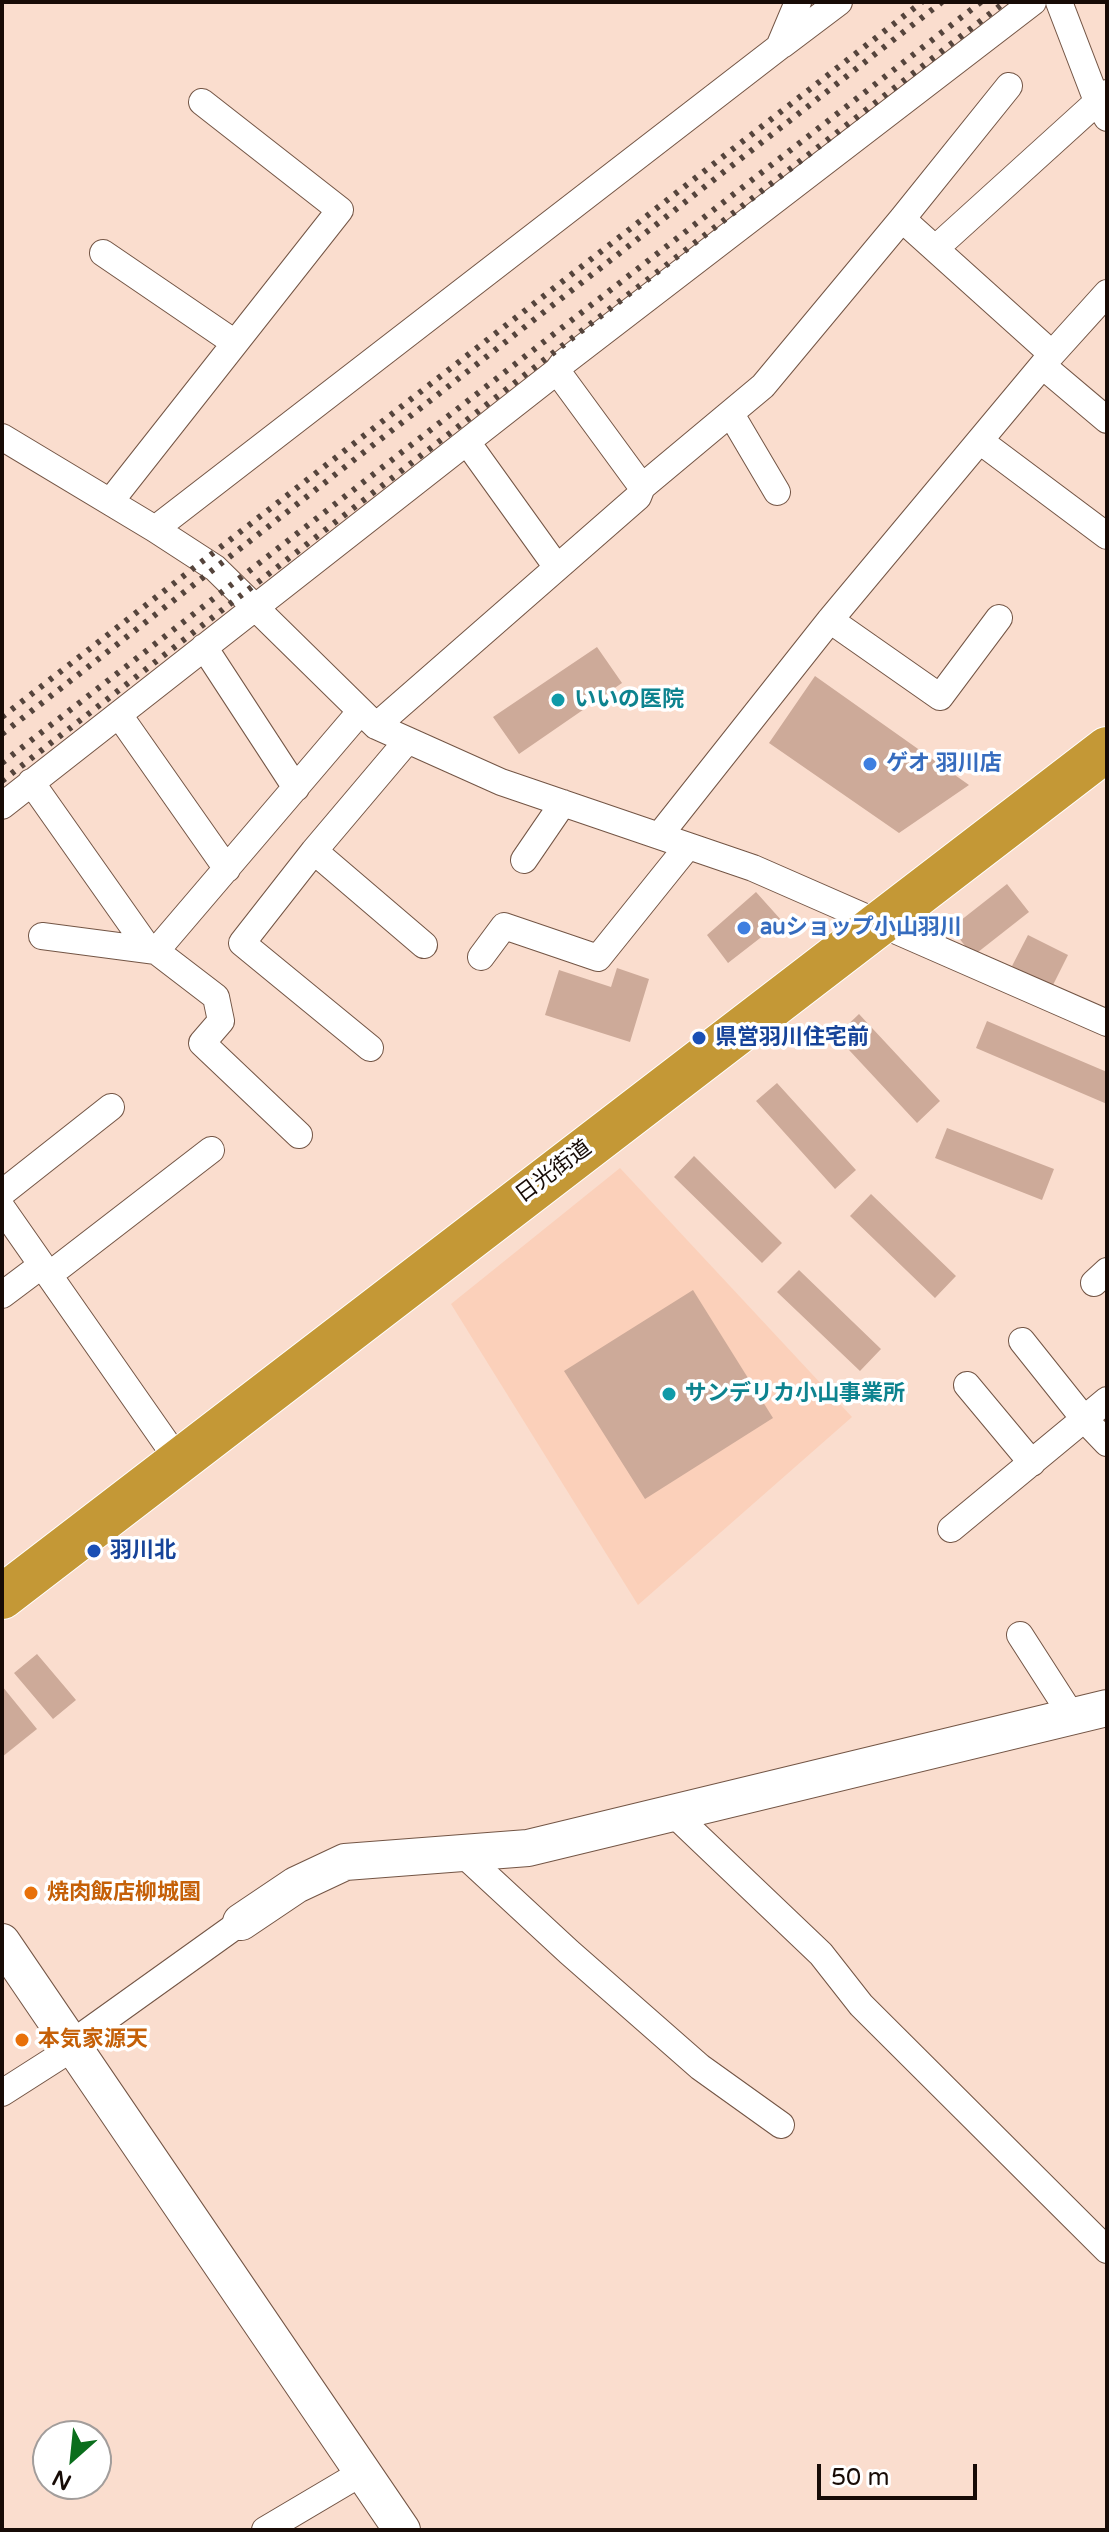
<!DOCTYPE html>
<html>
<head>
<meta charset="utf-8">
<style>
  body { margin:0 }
  #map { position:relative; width:1109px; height:2532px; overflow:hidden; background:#faddce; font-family:"Varela Round",sans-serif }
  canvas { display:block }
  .frame { position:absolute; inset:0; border:4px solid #170b06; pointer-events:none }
  .north { position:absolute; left:32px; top:2420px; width:80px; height:80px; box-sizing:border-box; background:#fff; border:2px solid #a29d9b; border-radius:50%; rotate:207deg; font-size:22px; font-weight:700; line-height:32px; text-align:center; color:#170b06 }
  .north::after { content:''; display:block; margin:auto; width:28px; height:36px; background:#0a6e1c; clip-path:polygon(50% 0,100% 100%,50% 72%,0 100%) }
  .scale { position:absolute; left:817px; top:2464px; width:160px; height:36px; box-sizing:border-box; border:4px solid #170b06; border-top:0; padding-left:10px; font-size:24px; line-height:28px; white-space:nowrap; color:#170b06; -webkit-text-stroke:6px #fff; paint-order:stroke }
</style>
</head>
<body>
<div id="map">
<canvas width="1109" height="2532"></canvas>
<div class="frame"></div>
<div class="north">N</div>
<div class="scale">50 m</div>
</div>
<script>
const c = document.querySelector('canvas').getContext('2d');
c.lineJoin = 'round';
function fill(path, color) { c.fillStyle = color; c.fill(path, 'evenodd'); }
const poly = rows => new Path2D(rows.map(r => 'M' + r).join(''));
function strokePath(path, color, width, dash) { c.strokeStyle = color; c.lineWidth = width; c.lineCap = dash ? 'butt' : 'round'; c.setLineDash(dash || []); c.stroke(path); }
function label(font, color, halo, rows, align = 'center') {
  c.font = font + ' "Varela Round","Noto Sans JP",sans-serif'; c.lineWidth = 7; c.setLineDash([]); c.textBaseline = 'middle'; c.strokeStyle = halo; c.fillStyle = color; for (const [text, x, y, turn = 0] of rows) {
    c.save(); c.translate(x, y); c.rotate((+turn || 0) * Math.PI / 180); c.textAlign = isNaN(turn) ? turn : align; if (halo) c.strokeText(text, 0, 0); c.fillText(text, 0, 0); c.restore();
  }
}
fill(poly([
  [620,1168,852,1417,638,1605,451,1304]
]), '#fbd0ba');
fill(poly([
  [597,647,622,683,519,754,493,717],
  [815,676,969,785,899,833,769,743],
  [1007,884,1029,912,973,956,951,928],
  [756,892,782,921,728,963,707,935],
  [1028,935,1068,955,1052,987,1012,966],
  [617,968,649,979,630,1042,545,1015,559,970,611,987],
  [859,1014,940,1101,917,1123,836,1036],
  [987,1021,1107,1072,1107,1104,976,1048],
  [777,1083,856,1170,835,1189,756,1101],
  [947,1128,1054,1169,1042,1200,935,1158],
  [694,1156,782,1243,762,1263,674,1177],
  [871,1194,956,1276,935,1298,850,1216],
  [799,1270,881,1349,860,1371,777,1292],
  [693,1290,773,1418,645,1499,564,1371],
  [37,1654,76,1700,53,1719,14,1673],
  [2,1686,37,1729,2,1757]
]), '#cdaa99');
const street = poly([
  [1059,2,1097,101,1107,118],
  [782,45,839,2],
  [902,219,1052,354],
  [936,248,1107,93],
  [103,253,235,343],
  [1043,366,1107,420],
  [557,371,642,487],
  [731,414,777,492],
  [2,437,155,529,215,568,376,726,501,782,753,868,1107,1023],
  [980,441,1107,536],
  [467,442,556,566],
  [110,502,340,210,202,102],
  [155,529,779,47,798,2],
  [830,620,940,697,999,618],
  [204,647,296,788],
  [119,715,227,869],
  [376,726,638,497,642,487,763,386,902,219,1009,86],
  [31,782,148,948],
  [2,806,557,371,563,363,1033,2],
  [659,836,830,620,1052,354,1107,293],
  [314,851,424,945],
  [524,860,563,803],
  [42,936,156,951],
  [481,957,504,926,598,958,688,846],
  [370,1048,242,943,314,851,407,741],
  [299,1135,202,1043,221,1021,216,997,156,951,360,712],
  [2,1193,111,1107],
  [2,1208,178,1460],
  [49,1275,211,1150],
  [1094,1283,1107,1271],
  [2,1295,42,1265],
  [1022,1341,1085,1420,1107,1443],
  [967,1385,1032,1463],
  [951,1529,1107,1400],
  [1020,1635,1072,1716],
  [673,1813,821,1954,861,2005,1107,2250],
  [462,1853,569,1952,700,2067,781,2125],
  [72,2043,241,1922],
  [2,2093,74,2047],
  [265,2530,363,2472]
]);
const secondary = poly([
  [241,1922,296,1885,345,1862,528,1848,1107,1708],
  [2,1942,402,2530]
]);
const highway = poly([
  [2,1597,1107,749]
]);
strokePath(street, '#735545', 28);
strokePath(secondary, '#735545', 38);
strokePath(highway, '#fff', 46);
strokePath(street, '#fff', 26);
strokePath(secondary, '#fff', 36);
strokePath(highway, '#c49836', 44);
strokePath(poly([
  [2,717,922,2],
  [2,734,942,2],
  [2,763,981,2],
  [2,781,1005,2]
]), '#55443c', 6, [4, 8]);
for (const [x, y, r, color] of [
  [558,700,8,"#0f9aa8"],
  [870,764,8,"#3f7fe0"],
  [744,928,8,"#3f7fe0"],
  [699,1038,8,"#1a4fb4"],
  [669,1394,8,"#0f9aa8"],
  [94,1551,8,"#1a4fb4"],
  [31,1893,8,"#e8710a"],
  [22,2040,8,"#e8710a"]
]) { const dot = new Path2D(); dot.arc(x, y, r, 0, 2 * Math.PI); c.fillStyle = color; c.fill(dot); strokePath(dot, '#fff', 3); }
label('bold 22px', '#0d838f', '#fff', [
  ["いいの医院",574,700],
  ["サンデリカ小山事業所",685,1394]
], 'left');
label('bold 22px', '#366cbe', '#fff', [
  ["ゲオ 羽川店",886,764],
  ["auショップ小山羽川",760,928]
], 'left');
label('bold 22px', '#164399', '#fff', [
  ["県営羽川住宅前",715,1038],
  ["羽川北",110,1551]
], 'left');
label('22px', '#170b06', '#fff', [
  ["日光街道",554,1172,-37]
]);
label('bold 22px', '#c56008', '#fff', [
  ["焼肉飯店柳城園",47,1893],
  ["本気家源天",38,2040]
], 'left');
</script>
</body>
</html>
